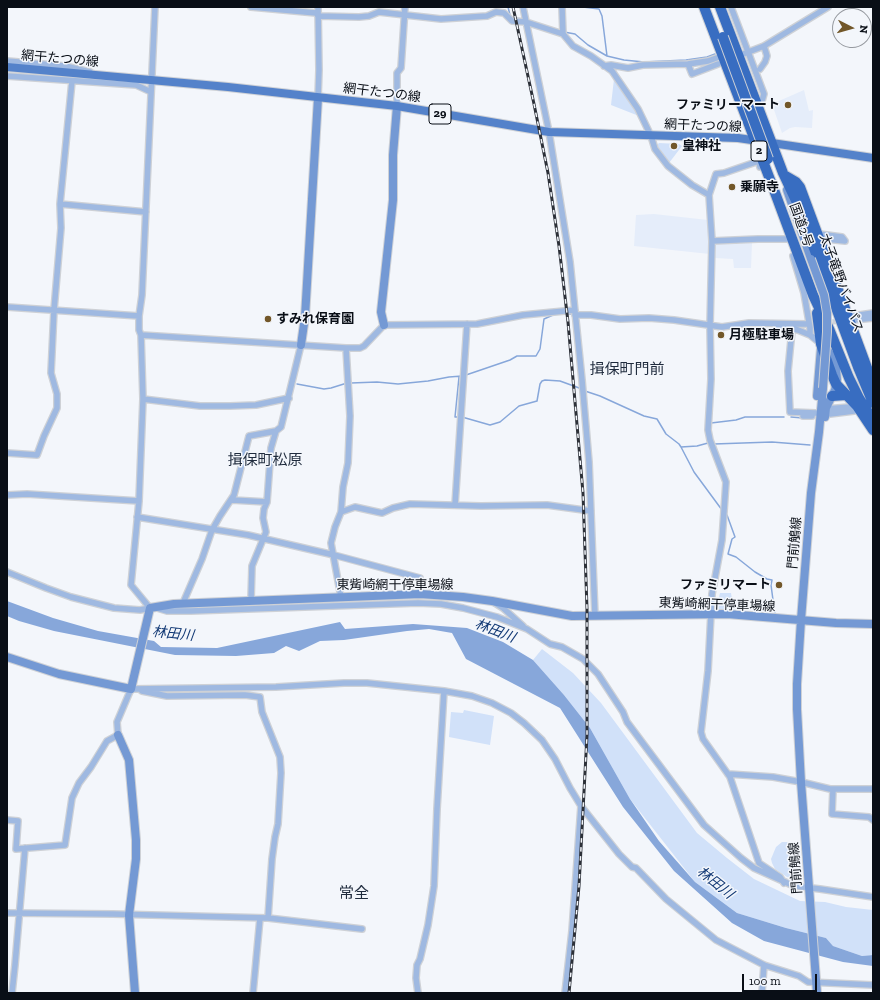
<!DOCTYPE html>
<html>
<head>
<meta charset="utf-8">
<style>
  body { margin:0 }
  #map { position:relative; width:880px; height:1000px; overflow:hidden; background:#f3f6fb; font-family:"Zilla Slab",serif }
  canvas { display:block }
  .frame { position:absolute; inset:0; border:8px solid #090e16; pointer-events:none }
  .north { position:absolute; left:832px; top:8px; width:40px; height:40px; box-sizing:border-box; background:#f3f6fb; border:1px solid #95999f; border-radius:50%; rotate:96deg; font-size:11px; font-weight:700; line-height:16px; text-align:center; color:#090e16 }
  .north::after { content:''; display:block; margin:auto; width:14px; height:18px; background:#725729; clip-path:polygon(50% 0,100% 100%,50% 72%,0 100%) }
  .scale { position:absolute; left:742px; top:974px; width:75px; height:18px; box-sizing:border-box; border:2px solid #090e16; border-top:0; padding-left:5px; font-size:12px; line-height:14px; white-space:nowrap; color:#090e16; -webkit-text-stroke:3px #f3f6fb; paint-order:stroke }
</style>
</head>
<body>
<div id="map">
<canvas width="880" height="1000"></canvas>
<div class="frame"></div>
<div class="north">N</div>
<div class="scale">100 m</div>
</div>
<script>
const c = document.querySelector('canvas').getContext('2d');
c.lineJoin = 'round';
function fill(path, color) { c.fillStyle = color; c.fill(path, 'evenodd'); }
const poly = rows => new Path2D(rows.map(r => 'M' + r).join(''));
function strokePath(path, color, width, dash) { c.strokeStyle = color; c.lineWidth = width; c.lineCap = dash ? 'butt' : 'round'; c.setLineDash(dash || []); c.stroke(path); }
function label(font, color, halo, rows, align = 'center') {
  c.font = font + ' "Zilla Slab","Noto Sans JP",serif'; c.lineWidth = 3; c.setLineDash([]); c.textBaseline = 'middle'; c.strokeStyle = halo; c.fillStyle = color; for (const [text, x, y, turn = 0] of rows) {
    c.save(); c.translate(x, y); c.rotate((+turn || 0) * Math.PI / 180); c.textAlign = isNaN(turn) ? turn : align; if (halo) c.strokeText(text, 0, 0); c.fillText(text, 0, 0); c.restore();
  }
}
fill(poly([
  [804,90,809,111,813,110,812,128,795,127,790,128,782,133,772,104],
  [654,214,708,220,710,254,634,246,636,215],
  [752,243,751,268,734,268,733,259,715,258,715,244]
]), '#e5edfa');
fill(poly([
  [614,79,635,106,639,116,611,105],
  [659,143,679,144,682,146,669,163,657,145],
  [720,593,731,593,734,611,716,610],
  [542,649,573,673,601,703,697,833,727,858,754,879,800,901,825,902,846,907,873,910,873,955,862,956,833,946,826,938,786,928,737,913,695,882,630,799,590,728,564,695,533,660],
  [464,710,494,716,490,745,449,737,451,712,463,713],
  [782,842,789,842,798,845,801,859,801,879,787,877,775,869,772,863,771,859,776,847]
]), '#d1e1f9');
fill(poly([
  [7,601,53,618,98,631,154,641,161,647,217,648,340,622,345,629,413,624,467,628,503,642,533,660,564,695,590,728,630,799,659,841,695,882,737,913,786,928,826,938,833,946,862,956,873,955,873,966,843,962,764,941,732,923,674,871,623,807,560,708,466,659,452,633,429,629,407,631,344,640,320,641,299,651,286,646,274,653,236,656,175,655,54,631,19,621,7,616]
]), '#87a7da');
strokePath(poly([
  [508,7,510,15,513,18,524,19],
  [583,7,599,9,602,16,607,56],
  [564,32,575,34,588,45,607,56,624,60,644,62,686,60,707,57,715,54],
  [718,243,736,243],
  [563,314,573,314],
  [796,327,806,327],
  [466,375,510,360,517,356,536,356,540,349,544,319,553,315],
  [351,383,377,382,398,384,428,381,449,377,462,376],
  [297,384,324,389,331,388,347,383],
  [585,391,600,396,644,416,657,419,666,434,679,444,681,447,697,446,708,443],
  [458,417,455,417,459,377],
  [462,417,490,425,500,422,519,406,537,401,540,384,542,381,545,380,560,381,582,389],
  [791,417,803,418],
  [711,423,736,420,745,417,784,417],
  [714,444,772,442,810,445],
  [681,447,694,472,722,510],
  [727,515,735,537,732,539,728,554,736,557,755,572,767,579,772,580,771,585,775,615]
]), '#87a7da', 1.5);
strokePath(poly([
  [807,324,843,321]
]), '#d0d3d9', 5.5, [5.5, 3]);
const street = poly([
  [251,7,316,13,318,16,359,17,369,16,379,12,441,19,487,16,496,12,504,13,512,21,526,22,563,34,573,46,591,56,612,71,638,109,651,136,655,149,668,166,692,185,709,195,712,241,710,326,711,379,708,430,710,440,726,482,722,540,712,594,708,671,701,732,703,739,730,777,759,863,780,877,784,883],
  [523,7,549,132,570,262,582,380,589,462,595,616],
  [562,7,563,34],
  [731,7,764,94,762,101,757,106],
  [738,56,764,46,828,7],
  [7,61,65,66,90,72],
  [688,64,692,74,718,64],
  [604,66,611,65,628,68,643,65,688,64,708,61,722,56],
  [760,69,765,62,767,56,764,46],
  [7,76,136,85,151,92],
  [72,81,60,204,146,212],
  [318,98,319,70,318,7],
  [397,106,397,73,401,68,405,7],
  [709,195,716,174,724,173,756,162,759,162,760,167],
  [817,238,845,241,842,237,819,234],
  [712,241,758,239,792,239],
  [793,256,804,293,810,328,810,335],
  [7,307,139,316],
  [575,315,591,315,620,319,649,318,674,320,722,327,749,323,807,324],
  [846,317,873,313],
  [853,320,873,318],
  [777,326,798,330,810,335,821,344],
  [792,330,788,371,790,412,816,413],
  [141,335,346,348,360,348,364,346,384,325,477,324,523,315,575,310],
  [143,399,200,406,230,406,256,405,289,398],
  [826,409,850,407,852,411],
  [830,414,854,411],
  [803,416,812,416],
  [7,453,37,455,44,436,57,408,57,394,51,373,54,310,61,228,60,204],
  [7,495,27,494,139,501],
  [232,500,267,502],
  [455,505,467,324],
  [341,512,355,507,382,513,393,508,410,504,481,506,547,505,591,511],
  [137,517,248,535,334,555,420,578,420,594],
  [7,572,46,588,71,597,114,608,140,610,150,608,131,585,139,501,143,399,141,335,139,330,139,316,142,295,155,7],
  [341,597,331,543,335,527,341,512,343,487,348,463,350,416,346,348],
  [251,600,252,566,266,532,263,518,264,509,267,502,271,448,276,431,281,427,301,345],
  [183,603,202,559,212,530,220,516,234,495,249,436,276,431],
  [495,603,503,608,523,626],
  [157,608,167,611,191,611,418,603,441,604,463,608,497,617,527,629,550,644,562,647,583,659,598,674,623,712,627,722,704,825,741,858,754,868,794,886,820,889,873,897],
  [131,689,276,687,344,683,367,683,444,691,472,696,492,703,511,713,524,723,542,740,555,759,570,788,581,806,619,854,632,867,636,868,666,899,716,940,764,965,799,976,808,982,873,985],
  [142,691,167,696,245,695,260,697,262,712,280,757,281,773,278,824,275,837,272,859,268,918],
  [728,774,773,777,801,782,830,789,873,789],
  [833,789,832,814,869,817,873,820],
  [7,820,18,821,16,849,65,845,72,798,79,783,91,767,107,741,118,735,117,722,131,689],
  [7,913,113,914,268,918,362,929],
  [12,993,15,965,25,848],
  [253,993,260,918],
  [418,993,416,978,417,965,420,959,428,925,434,886,437,809,444,691],
  [565,993,572,931,581,806],
  [762,993,764,965]
]);
const secondary = poly([
  [787,190,811,259],
  [384,325,381,312,393,200,393,155,397,106],
  [301,345,305,317,318,98],
  [823,345,831,355,836,367,837,380,835,390,826,408,825,417],
  [817,396,821,348],
  [7,657,59,674,131,689,150,608,174,604,373,596,420,594,463,597,492,601,572,616,727,614,836,623,873,624],
  [118,735,129,760,136,840,136,859,129,915,135,993],
  [817,993,801,782,797,709,797,684,801,620,811,493,819,432,823,388]
]);
const primary = poly([
  [7,67,228,87,397,106,549,132,738,138,873,158]
]);
const highway = poly([
  [704,7,774,190,813,295,830,331,849,378,859,398,873,420],
  [720,7,783,173,798,205,858,367,873,403],
  [784,175,796,182,800,187,873,384],
  [817,313,821,344,832,375,836,384,857,406,873,430],
  [832,396,846,395]
]);
strokePath(street, '#ced1d6', 8);
strokePath(secondary, '#ced1d6', 10);
strokePath(primary, '#ced1d6', 10);
strokePath(highway, '#ced1d6', 12);
strokePath(street, '#9fb9e1', 5.5);
strokePath(secondary, '#7499d4', 8);
strokePath(primary, '#5482ca', 8);
strokePath(highway, '#386dc1', 10);
const rail = poly([
  [513,7,534,104,548,173,559,246,568,322,583,493,587,609,587,735,579,886,569,993]
]);
strokePath(rail, '#2c3038', 3);
strokePath(rail, '#f3f6fb', 1.5, [4.5]);
const secondaryBridge = poly([
  [811,259,824,295,827,313,827,332,823,388]
]);
const highwayBridge = poly([
  [723,37,768,159]
]);
strokePath(secondaryBridge, '#ced1d6', 10, []);
strokePath(highwayBridge, '#ced1d6', 12, []);
strokePath(secondaryBridge, '#7499d4', 8);
strokePath(highwayBridge, '#386dc1', 10);
for (const [x, y, r, color] of [
  [788,105,4,"#725729"],
  [674,146,4,"#725729"],
  [732,187,4,"#725729"],
  [268,319,4,"#725729"],
  [721,335,4,"#725729"],
  [779,585,4,"#725729"]
]) { const dot = new Path2D(); dot.arc(x, y, r, 0, 2 * Math.PI); c.fillStyle = color; c.fill(dot); strokePath(dot, '#f3f6fb', 1.5); }
for (const [x, y, w] of [
  [440,114,22],
  [759,151,16]
]) { const box = new Path2D(); box.roundRect(x - w / 2, y - 10, w, 20, 3); c.fillStyle = '#f3f6fb'; c.fill(box); strokePath(box, '#090e16', 1); }
label('bold 12px', '#090e16', null, [
  ["29",440,114],
  ["2",759,151]
]);
label('13px', '#090e16', '#f3f6fb', [
  ["網干たつの線",60,59,5],
  ["網干たつの線",382,93,7],
  ["網干たつの線",703,126,2],
  ["国道2号",801,225,70],
  ["太子竜野バイパス",841,283,70],
  ["門前鵤線",795,543,-85],
  ["東觜崎網干停車場線",395,585],
  ["東觜崎網干停車場線",717,605,2],
  ["門前鵤線",796,868,-94]
]);
label('bold 13px', '#090e16', '#f3f6fb', [
  ["ファミリーマート",780,105,"right"],
  ["皇神社",682,146],
  ["乗願寺",740,187],
  ["すみれ保育園",276,319],
  ["月極駐車場",729,335],
  ["ファミリマート",771,585,"right"]
], 'left');
label('italic 14px', '#123975', '#f3f6fb', [
  ["林田川",495,631,21],
  ["林田川",173,634,6],
  ["林田川",715,883,39]
]);
label('15px', '#1f2b3d', '#f3f6fb', [
  ["揖保町門前",627,370],
  ["揖保町松原",265,461],
  ["常全",354,894]
]);
</script>
</body>
</html>
